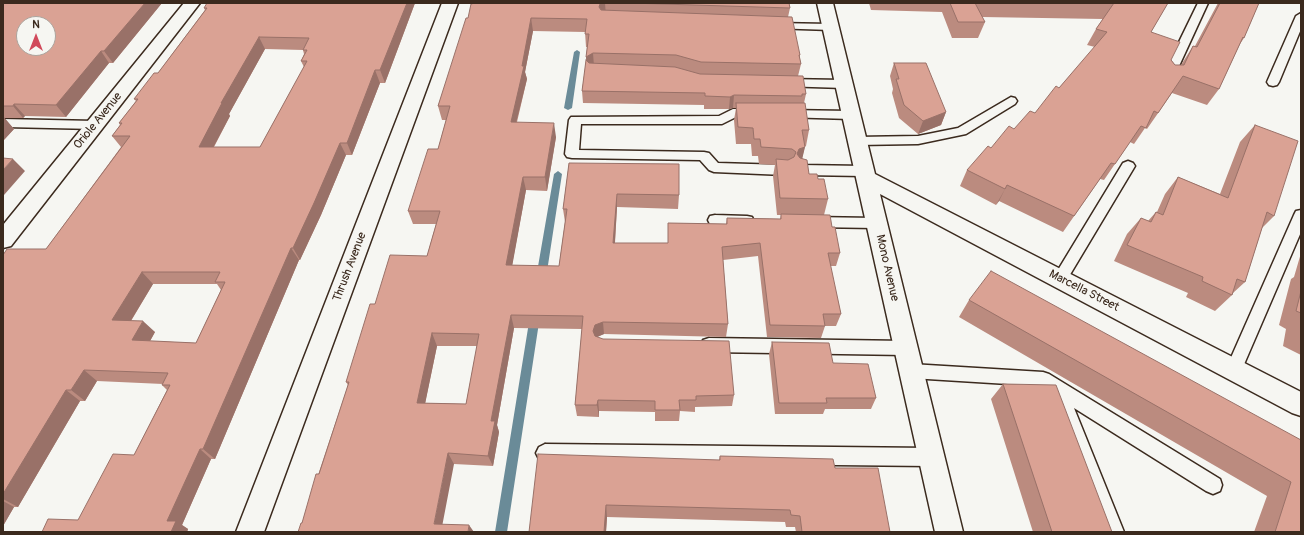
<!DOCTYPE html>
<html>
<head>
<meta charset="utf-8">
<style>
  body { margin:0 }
  #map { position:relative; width:1304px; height:535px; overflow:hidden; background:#f6f6f2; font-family:Pangolin,sans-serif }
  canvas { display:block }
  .frame { position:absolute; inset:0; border:4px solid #3b2a1e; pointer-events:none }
  .north { position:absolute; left:16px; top:16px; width:40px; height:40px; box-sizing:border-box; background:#f6f6f2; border:1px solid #aba49d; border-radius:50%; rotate:0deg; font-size:11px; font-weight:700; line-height:16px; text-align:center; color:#3b2a1e }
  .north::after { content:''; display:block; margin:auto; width:14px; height:18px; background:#d1495b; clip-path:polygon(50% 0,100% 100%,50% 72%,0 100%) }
</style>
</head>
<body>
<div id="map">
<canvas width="1304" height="535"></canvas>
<div class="frame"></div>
<div class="north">N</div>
</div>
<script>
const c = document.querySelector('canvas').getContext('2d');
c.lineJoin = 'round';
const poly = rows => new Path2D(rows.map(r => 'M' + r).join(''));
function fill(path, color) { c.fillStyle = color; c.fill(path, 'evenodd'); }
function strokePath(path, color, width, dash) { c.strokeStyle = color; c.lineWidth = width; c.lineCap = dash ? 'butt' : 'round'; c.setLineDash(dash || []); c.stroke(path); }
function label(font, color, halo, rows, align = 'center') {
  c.font = font + ' Pangolin,sans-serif'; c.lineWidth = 4; c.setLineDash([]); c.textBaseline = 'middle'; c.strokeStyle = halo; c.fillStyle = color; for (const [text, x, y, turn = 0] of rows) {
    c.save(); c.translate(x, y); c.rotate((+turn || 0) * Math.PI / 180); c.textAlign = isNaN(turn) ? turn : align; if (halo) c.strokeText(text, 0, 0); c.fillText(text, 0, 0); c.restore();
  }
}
fill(poly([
  [577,50,580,52,572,108,568,110,564,108,574,52,577,50],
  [558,171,562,174,546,278,544,281,541,282,538,281,536,278,554,174,558,171],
  [535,312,538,313,540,316,507,532,495,532,530,316,532,313,535,312]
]), '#6a8b98');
const service = poly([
  [1198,3,1208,3,1174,77,1172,80,1164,80,1162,77,1198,3],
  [1301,13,1301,29,1279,82,1277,85,1273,86,1269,85,1267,82,1296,16,1301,13],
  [774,23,831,24,836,27,831,30,770,28,769,26,774,23],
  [784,79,844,80,848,81,850,84,848,87,844,88,780,86,778,83,780,80,784,79],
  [1011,97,1015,98,1017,101,1015,104,966,134,918,144,857,145,852,144,851,141,852,138,857,137,918,136,958,128,1011,97],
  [733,109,754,109,758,110,760,113,758,116,754,117,736,117,722,124,581,124,579,150,704,152,709,153,718,163,784,165,789,167,791,170,789,173,784,175,714,172,709,170,700,160,572,158,567,157,565,154,569,120,571,117,719,116,733,109],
  [786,110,851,111,855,112,857,115,855,118,851,119,782,117,780,114,782,111,786,110],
  [3,119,95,121,99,122,101,125,99,128,95,129,5,127,3,127,3,119],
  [1128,161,1133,163,1135,166,1065,283,1060,285,1055,283,1052,279,1055,275,1123,163,1128,161],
  [802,165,864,166,869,168,871,171,869,174,864,176,802,175,797,173,795,170,797,167,802,165],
  [1301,210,1301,232,1242,369,1240,374,1234,376,1228,374,1226,369,1294,215,1296,211,1301,210],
  [715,215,747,216,752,217,754,221,752,225,747,226,715,225,710,224,708,220,710,216,715,215],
  [811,217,876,218,881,219,883,223,881,227,876,228,811,227,806,226,804,222,806,218,811,217],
  [709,338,906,341,912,343,914,348,912,353,906,355,709,352,703,350,701,345,703,340,709,338],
  [911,364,1043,372,1049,374,1220,479,1222,485,1220,491,1213,494,1206,491,1074,408,1124,532,1104,532,1062,419,1048,399,1045,394,1047,391,1040,386,911,378,905,376,903,371,905,366,911,364],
  [545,444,931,448,937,451,940,457,937,463,931,466,545,462,539,459,536,453,539,447,545,444]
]);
const minor = poly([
  [184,3,200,3,11,246,3,248,3,225,184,3],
  [442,3,458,3,264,532,236,532,442,3],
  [817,3,833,3,875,174,1301,392,1301,416,1292,413,880,194,963,532,935,532,817,3]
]);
strokePath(service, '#3b2a1e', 3);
strokePath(minor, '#3b2a1e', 3);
fill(service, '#f6f6f2');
fill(minor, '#f6f6f2');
fill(poly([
  [3,3,162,3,113,63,109,63,66,117,25,116,23,118,4,118,14,129,3,141],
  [415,3,385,83,380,83,352,155,346,155,321,215,300,260,299,260,215,459,211,459,182,525,188,529,187,532,42,532,78,520,134,455,167,390,162,385,163,384,97,381,85,401,80,401,18,507,14,507,3,526,3,255,46,249,121,147,112,136,120,125,119,123,136,101,134,99,158,73,205,10,204,8],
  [265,49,303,50,304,54,301,61,304,67,260,147,214,147,230,116,229,114],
  [153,284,217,284,221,290,196,343,150,341,155,332,131,321],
  [475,3,789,3,790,8,788,17,800,55,800,59,801,64,798,76,806,94,804,103,809,130,806,146,805,146,802,158,809,174,818,179,828,199,824,215,832,227,840,253,836,266,830,266,841,314,836,326,825,326,821,338,767,337,758,256,723,260,728,324,726,337,604,334,597,337,734,395,732,406,695,407,695,412,680,411,679,421,655,421,655,412,599,411,599,417,577,416,575,405,582,329,514,328,497,425,499,432,493,466,454,464,302,523,348,385,346,382,375,304,427,256,436,224,413,224,408,211,438,149,446,120,442,120,438,106,468,18],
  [533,31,585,32,586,47,587,47,586,61,582,91,583,103,704,105,704,109,729,109,733,108,736,108,734,120,736,144,751,144,752,156,758,156,759,164,775,165,773,176,777,215,781,215,780,219,727,218,726,224,668,223,668,243,615,243,617,207,678,209,679,195,569,163,563,209,565,222,559,266,512,265,526,190,547,191,556,137,517,122,527,79,525,72],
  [437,346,477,346,466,404,425,403],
  [869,3,1168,3,1151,32,1175,65,1181,65,1193,46,1195,46,1218,3,1259,3,1244,38,1240,44,1219,89,1207,105,1172,93,1147,129,1145,128,1134,144,1130,142,1104,180,1100,179,1063,232,999,201,996,205,960,186,967,170,991,148,1035,113,1059,88,1095,47,1087,45,1096,29,1103,19,982,17,985,22,978,38,952,38,942,12,871,10],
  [894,63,946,112,941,125,918,134,899,118,892,93,893,89,890,76],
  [1255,125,1274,216,1262,228,1245,282,1233,293,1232,295,1215,311,1186,297,1188,293,1114,261,1127,234,1141,218,1148,221,1156,212,1157,212,1165,194,1178,177,1220,194,1240,142],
  [1301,253,1301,355,1283,346,1286,329,1279,325,1291,279,1294,277],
  [969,300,1301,440,1301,532,1254,532,1267,496,959,317],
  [772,342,833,363,876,398,871,409,825,409,823,414,775,414,769,354],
  [1003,384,1112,532,1033,532,991,399],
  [720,456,835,468,890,532,796,532,795,527,786,527,785,522,607,517,606,532,529,532,719,460]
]), '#bb8b7f');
fill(poly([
  [145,3,162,3,113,63,104,51],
  [407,3,415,3,385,83,380,70],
  [603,3,605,3,606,16,599,7,600,4],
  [531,18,533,31,525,72,527,79,513,135,511,122],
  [259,37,265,49,229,114,230,116,207,159,199,147,221,103],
  [101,51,109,63,66,117,56,105],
  [593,53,594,66,587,71,586,57],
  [375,70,380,83,352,155,347,143],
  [734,95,733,108,729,109,730,97],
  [14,104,25,116,23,118,13,106],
  [946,112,941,125,918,134,923,121],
  [3,116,14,129,3,141],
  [554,123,556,137,547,191,545,177],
  [340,143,346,155,321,215,300,260,293,248],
  [805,147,801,164,797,154,799,149],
  [13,159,25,171,4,195,3,194,3,170],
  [523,177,526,190,510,278,506,265],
  [1007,185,999,201,996,205,1005,189],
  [617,194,617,207,614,256,613,243],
  [291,248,299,260,215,459,203,449],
  [142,272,153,284,124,332,112,320],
  [511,315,514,328,497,425,499,432,493,466,488,456,491,421],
  [143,321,155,332,144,352,132,340],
  [603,322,604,334,597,337,595,344,593,331,595,325],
  [432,333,437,346,423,414,417,403],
  [84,370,97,381,85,401,71,390],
  [66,390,80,401,18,507,3,499,3,494],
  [598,400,599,411,599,417,597,405],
  [200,449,211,459,182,525,188,529,187,532,171,532,167,521],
  [448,453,454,464,441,532,434,524],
  [3,501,14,507,3,526],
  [606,505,607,517,606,532,604,532],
  [469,525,474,532,468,532]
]), '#997168');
const building = poly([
  [3,3,145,3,104,51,101,51,56,105,14,104,13,106,3,106,3,3],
  [24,24,48,24,48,48,24,48,24,24],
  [207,3,407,3,380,70,375,70,347,143,340,143,314,203,293,248,291,248,203,449,200,449,167,521,176,521,171,532,42,532,48,519,78,520,113,454,134,455,170,385,162,385,168,373,84,370,71,390,66,390,3,494,3,255,7,249,46,249,130,136,112,136,122,123,119,123,138,99,134,99,154,73,158,73,207,8,204,8,207,3],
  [259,37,309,38,303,50,307,50,301,61,307,61,260,147,199,147,222,103,221,103,259,37],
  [142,272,220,272,215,282,225,282,196,343,132,340,143,321,112,320,142,272],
  [475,3,603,3,600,4,599,7,601,10,792,17,800,55,799,55,801,64,701,62,676,55,593,53,586,57,589,34,585,34,587,19,531,18,522,66,524,66,511,122,554,123,545,177,523,177,506,265,559,266,567,209,563,209,569,163,679,164,679,195,617,194,613,243,668,243,668,223,727,224,727,218,781,219,781,214,830,215,832,227,835,227,840,253,828,253,841,314,823,314,825,326,770,325,760,243,722,247,728,324,603,322,595,325,593,331,595,336,603,339,729,341,734,395,696,396,696,400,679,400,680,410,655,410,655,401,598,400,597,405,575,405,583,316,511,315,491,421,495,421,488,456,448,453,434,524,469,525,468,532,298,532,301,523,302,523,316,474,319,474,349,382,346,382,370,304,375,304,390,255,427,256,440,211,408,211,428,149,438,149,450,106,438,106,466,18,468,18,471,4,475,3],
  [432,333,479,334,466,404,417,403,432,333],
  [630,3,789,3,790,8,630,3],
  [950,3,975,3,985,22,958,22,950,3],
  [1114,3,1168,3,1151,32,1180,42,1171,60,1175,65,1184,65,1193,46,1197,47,1220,3,1259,3,1244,38,1243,37,1219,89,1183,76,1158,113,1154,111,1146,128,1141,126,1115,164,1111,163,1074,216,1007,185,1005,189,967,170,988,146,991,148,1009,126,1014,129,1030,111,1035,113,1056,86,1059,88,1107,32,1096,29,1114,3],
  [586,60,589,63,675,67,700,74,803,76,806,94,802,94,802,96,734,95,730,97,705,96,705,93,582,91,586,60],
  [894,63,926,63,946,112,923,121,904,105,896,79,899,79,894,63],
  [736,103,805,103,809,130,802,130,805,147,799,149,797,154,800,158,807,160,809,174,817,174,818,179,824,179,828,199,780,198,776,159,788,160,794,157,796,152,792,149,761,147,760,139,754,139,753,128,738,127,736,103],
  [1255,125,1298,141,1274,216,1267,212,1245,282,1237,279,1232,295,1202,281,1203,277,1127,245,1141,218,1151,222,1156,212,1163,215,1178,177,1228,198,1255,125],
  [3,158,13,159,3,170,3,158],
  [991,271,1301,440,1301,532,1275,532,1291,482,969,300,991,271],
  [1301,291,1301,313,1296,311,1301,291],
  [772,342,829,343,833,363,868,364,876,398,826,398,827,403,779,403,772,342],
  [1003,384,1056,385,1112,532,1052,532,1003,384],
  [538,454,720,460,720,456,833,459,835,468,878,468,890,532,802,532,800,516,791,515,790,510,606,505,604,532,529,532,538,454]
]);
fill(building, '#daa294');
strokePath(building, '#997168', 1);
label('12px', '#3b2a1e', '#f6f6f2', [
  ["Oriole Avenue",98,121,-51],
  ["Thrush Avenue",350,267,-69],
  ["Mono Avenue",887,268,77],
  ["Marcella Street",1084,291,27]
]);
</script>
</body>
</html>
